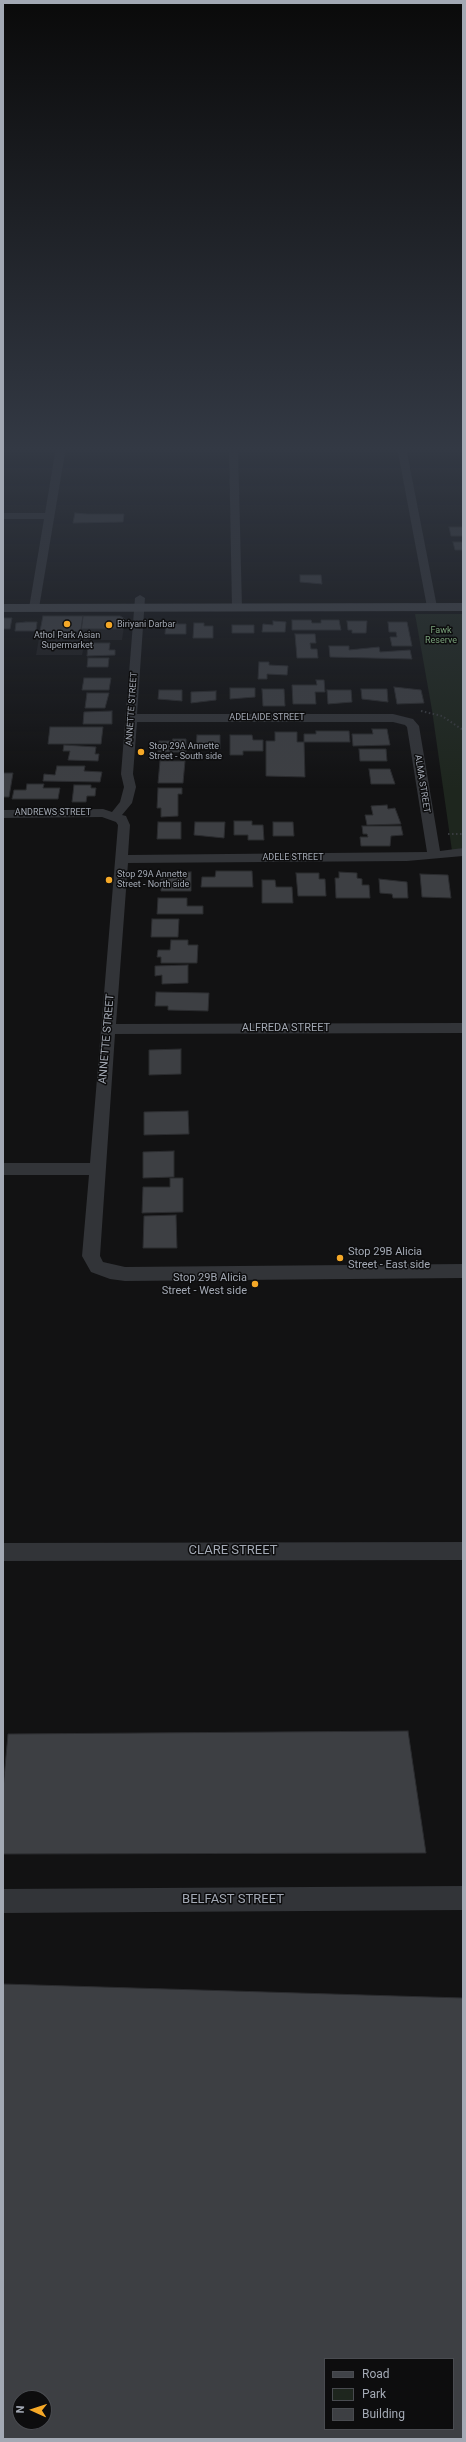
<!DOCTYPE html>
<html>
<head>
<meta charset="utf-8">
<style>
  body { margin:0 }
  #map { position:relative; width:466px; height:2442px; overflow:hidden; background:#121213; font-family:Roboto,sans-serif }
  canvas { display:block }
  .frame { position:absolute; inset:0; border:4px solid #a3a9b4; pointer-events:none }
  .legend { position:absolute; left:324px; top:2358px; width:130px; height:72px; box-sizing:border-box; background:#0d0d0e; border:1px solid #494b50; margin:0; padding:5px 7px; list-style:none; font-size:12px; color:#a3a9b4 }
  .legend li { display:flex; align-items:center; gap:8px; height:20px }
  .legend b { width:20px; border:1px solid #494b50 }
  .north { position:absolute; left:12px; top:2390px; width:40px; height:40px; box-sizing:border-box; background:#0d0d0e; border:1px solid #494b50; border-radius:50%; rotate:273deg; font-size:11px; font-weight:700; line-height:16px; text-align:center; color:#a3a9b4 }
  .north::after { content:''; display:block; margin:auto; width:14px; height:18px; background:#f5a827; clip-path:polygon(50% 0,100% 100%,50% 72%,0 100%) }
</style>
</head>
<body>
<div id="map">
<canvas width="466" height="2442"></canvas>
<div class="frame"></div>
<ul class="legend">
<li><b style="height:5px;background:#404348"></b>Road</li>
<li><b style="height:11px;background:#1e261e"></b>Park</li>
<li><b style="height:11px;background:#3d3f43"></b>Building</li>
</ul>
<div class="north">N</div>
</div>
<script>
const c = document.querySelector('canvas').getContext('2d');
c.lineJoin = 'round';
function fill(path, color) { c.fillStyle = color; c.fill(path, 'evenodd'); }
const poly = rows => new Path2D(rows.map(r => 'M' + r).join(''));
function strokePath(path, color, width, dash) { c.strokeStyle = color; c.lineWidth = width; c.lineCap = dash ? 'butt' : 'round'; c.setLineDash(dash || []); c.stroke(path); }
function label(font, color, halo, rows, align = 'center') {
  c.font = font + ' Roboto,sans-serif'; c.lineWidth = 3; c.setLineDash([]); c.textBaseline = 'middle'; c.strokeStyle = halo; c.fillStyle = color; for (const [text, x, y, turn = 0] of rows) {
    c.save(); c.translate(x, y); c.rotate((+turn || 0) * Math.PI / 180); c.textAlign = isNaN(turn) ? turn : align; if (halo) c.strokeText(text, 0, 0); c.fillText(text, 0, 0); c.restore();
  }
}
fill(poly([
  [43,616,125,619,122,640,85,640,82,655,36,655]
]), '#1e1e20');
fill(poly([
  [415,614,463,614,463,848,452,851,432,710]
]), '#1e261e');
const building = poly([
  [75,513,87,514,124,514,123,522,73,523,75,513],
  [449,527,463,527,463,536,451,536,449,527],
  [453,542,463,542,463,550,455,550,453,542],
  [300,575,321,575,322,584,300,582,300,575],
  [43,616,83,616,81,632,40,631,43,616],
  [83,616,120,616,125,619,123,629,81,629,83,616],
  [3,618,12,618,10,629,3,629,3,618],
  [292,620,311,620,312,623,321,623,321,620,339,620,341,630,292,630,292,620],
  [273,621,286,622,285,632,262,632,263,624,273,625,273,621],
  [347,621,367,621,366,633,352,633,352,630,348,630,347,621],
  [26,622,37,622,36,631,15,631,16,623,26,622],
  [177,622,177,624,186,624,186,634,165,634,166,623,177,622],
  [388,622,407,622,412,646,392,646,390,637,397,637,396,632,389,632,388,622],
  [194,623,204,623,204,626,213,626,213,638,193,638,194,623],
  [232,625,254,625,254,633,232,633,232,625],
  [295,634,315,634,316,643,310,643,311,649,317,649,318,658,297,658,295,634],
  [93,643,110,643,109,650,115,650,115,655,87,656,88,646,92,646,93,643],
  [329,646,349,646,349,650,379,647,380,652,410,650,412,659,330,657,329,646],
  [88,658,109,658,108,667,87,667,88,658],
  [259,662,269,662,269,665,288,666,287,675,267,674,267,679,258,679,259,662],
  [84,678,111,678,109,690,82,690,84,678],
  [316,680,324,680,325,692,315,692,316,704,293,704,292,685,317,685,316,680],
  [394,687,421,690,424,703,397,704,394,687],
  [230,688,255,688,255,697,230,699,230,688],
  [262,689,284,689,285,706,263,706,262,689],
  [361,689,387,689,388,702,362,699,361,689],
  [159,690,182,690,182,701,158,699,159,690],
  [327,690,351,690,352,702,328,704,327,690],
  [216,691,216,700,191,703,191,692,216,691],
  [87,693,109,693,105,708,85,708,87,693],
  [112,711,112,724,83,724,84,712,112,711],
  [50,727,103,727,101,744,48,744,50,727],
  [372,729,387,729,390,745,353,746,352,734,373,734,372,729],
  [316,731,349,731,350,742,304,742,304,734,316,734,316,731],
  [275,732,297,732,297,742,304,742,305,777,266,776,266,741,275,741,275,732],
  [197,735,220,735,220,749,196,749,197,735],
  [230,735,252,735,253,740,263,740,263,751,243,751,243,755,230,755,230,735],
  [173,739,186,739,186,752,158,752,159,741,172,741,173,739],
  [64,745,96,747,95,754,99,754,98,761,68,760,70,751,63,751,64,745],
  [359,749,386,749,387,761,360,761,359,749],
  [160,761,185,761,183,783,158,783,160,761],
  [57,766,85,766,84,771,102,772,100,782,43,781,44,774,55,775,57,766],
  [369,769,390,769,395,784,371,784,369,769],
  [3,773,13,773,9,797,3,797,3,773],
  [27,784,44,784,43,788,60,788,58,799,12,799,14,790,26,790,27,784],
  [74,785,91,785,91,788,96,788,95,796,87,796,86,802,72,802,74,785],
  [158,788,182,788,182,794,178,794,178,816,161,817,161,808,157,808,158,788],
  [387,805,388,809,395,808,401,824,367,825,365,815,373,815,371,806,387,805],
  [234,821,252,821,252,825,263,825,264,840,248,840,248,835,234,835,234,821],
  [158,822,181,822,181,839,157,839,158,822],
  [195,822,225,822,224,838,194,835,195,822],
  [273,822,293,822,294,836,273,836,273,822],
  [362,826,401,826,403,835,391,836,390,846,361,846,360,837,368,837,367,834,363,834,362,826],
  [216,871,252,871,253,887,201,887,202,877,215,877,216,871],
  [191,872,191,891,161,891,161,878,167,878,166,873,191,872],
  [339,872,357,873,357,878,362,879,362,885,369,885,370,898,336,898,335,878,339,878,339,872],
  [296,873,319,873,319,879,325,879,326,896,298,896,296,873],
  [420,874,448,875,451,898,422,897,420,874],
  [379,879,407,882,408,898,393,898,392,894,380,893,379,879],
  [262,880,275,880,276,887,292,887,293,903,262,903,262,880],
  [158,898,187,898,187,906,203,906,203,914,157,914,158,898],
  [152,919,179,919,178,937,151,937,152,919],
  [171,940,188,940,188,945,198,945,197,963,161,963,161,957,157,957,158,950,170,950,171,940],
  [188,965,188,983,162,984,162,975,155,976,155,966,188,965],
  [156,992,209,993,208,1011,168,1010,168,1006,155,1006,156,992],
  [181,1049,181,1074,149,1075,149,1050,181,1049],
  [188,1111,189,1134,144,1135,144,1112,188,1111],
  [174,1151,174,1177,143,1178,143,1152,174,1151],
  [170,1178,183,1178,183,1212,142,1213,143,1187,170,1187,170,1178],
  [176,1215,177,1248,143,1248,144,1216,176,1215],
  [408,1731,426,1853,3,1854,3,1789,8,1734,408,1731],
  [3,1984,463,1998,463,2439,3,2439,3,1984],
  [325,2359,453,2359,453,2429,325,2429,325,2359],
  [20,2398,44,2398,44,2422,20,2422,20,2398]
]);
fill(building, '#3d3f43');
strokePath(building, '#2b2c2f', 1);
strokePath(poly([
  [421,711,442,716,463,730],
  [448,834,463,834]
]), '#383b3f', 2, [1.5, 2.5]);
fill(poly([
  [56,447,66,447,39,608,34,611,29,608,44,519,3,519,3,513,45,513,56,447],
  [229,447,238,447,242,608,237,611,232,608,229,447],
  [397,447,406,447,437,607,432,610,427,607,397,447],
  [140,595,145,598,137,714,393,714,413,719,419,726,440,851,463,848,463,856,407,861,128,863,116,1024,463,1023,463,1033,115,1034,100,1256,103,1262,125,1267,463,1264,463,1278,125,1281,110,1279,91,1272,82,1256,89,1175,3,1175,3,1163,90,1163,118,825,116,822,102,817,3,818,3,810,103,809,112,812,120,802,124,787,121,774,135,598,140,595],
  [137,722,393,722,405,725,407,727,427,852,128,855,130,825,126,816,122,815,132,803,136,787,133,774,137,722],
  [463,1542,463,1560,3,1561,3,1543,463,1542],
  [463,1886,463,1910,3,1913,3,1889,463,1886]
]), '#323438');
fill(poly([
  [463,603,463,611,3,612,3,604,463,603]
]), '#404348');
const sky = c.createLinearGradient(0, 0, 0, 789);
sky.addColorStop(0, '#0a0a0a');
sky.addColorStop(0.57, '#333944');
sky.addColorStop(1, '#33394400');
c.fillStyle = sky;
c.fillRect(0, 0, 466, 789);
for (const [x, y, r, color] of [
  [67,624,4,"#f5a827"],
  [109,625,4,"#f5a827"],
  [141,752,4,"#f5a827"],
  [109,880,4,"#f5a827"],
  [340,1258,4,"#f5a827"],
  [255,1284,4,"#f5a827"]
]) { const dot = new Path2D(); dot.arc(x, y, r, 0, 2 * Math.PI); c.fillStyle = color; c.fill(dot); strokePath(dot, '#0d0d0e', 1.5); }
label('9px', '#a3a9b4', '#0d0d0e', [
  ["Biriyani Darbar",117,625],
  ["Athol Park Asian",67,636,"center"],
  ["Supermarket",67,646,"center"],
  ["Stop 29A Annette",149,747],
  ["Street - South side",149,757],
  ["Stop 29A Annette",117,875],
  ["Street - North side",117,885]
], 'left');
label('9px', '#79a07a', '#0d0d0e', [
  ["Fawk",441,631],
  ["Reserve",441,641]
]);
label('9px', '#a3a9b4', '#0d0d0e', [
  ["ANNETTE STREET",132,709,-86],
  ["ADELAIDE STREET",267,718],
  ["ALMA STREET",422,784,81],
  ["ANDREWS STREET",53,813],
  ["ADELE STREET",293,858]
]);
label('11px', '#a3a9b4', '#0d0d0e', [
  ["ALFREDA STREET",286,1028],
  ["ANNETTE STREET",107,1039,-85]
]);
label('11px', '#a3a9b4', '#0d0d0e', [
  ["Stop 29B Alicia",348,1252],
  ["Street - East side",348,1265],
  ["Stop 29B Alicia",247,1278,"right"],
  ["Street - West side",247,1291,"right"]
], 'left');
label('13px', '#a3a9b4', '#0d0d0e', [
  ["CLARE STREET",233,1551],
  ["BELFAST STREET",233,1900]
]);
</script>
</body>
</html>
